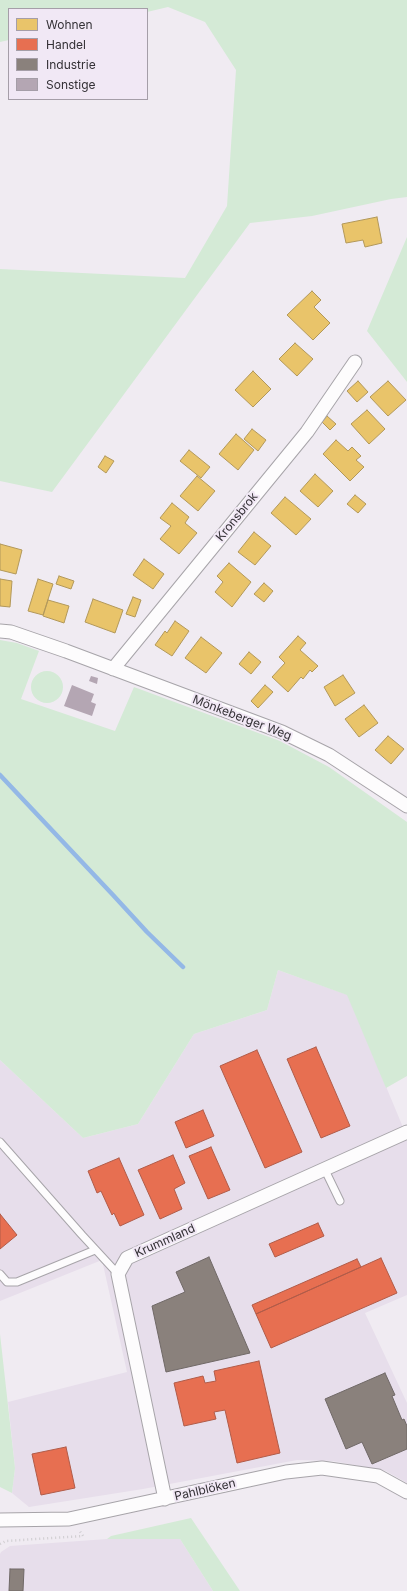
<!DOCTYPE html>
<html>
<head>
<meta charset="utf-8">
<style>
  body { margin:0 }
  #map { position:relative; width:407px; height:1591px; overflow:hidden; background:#f0ebf2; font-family:Inter,sans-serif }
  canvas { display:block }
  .legend { position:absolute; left:8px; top:8px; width:140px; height:92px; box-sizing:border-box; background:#f1e8f5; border:1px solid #a59ea8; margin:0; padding:5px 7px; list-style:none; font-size:12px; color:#333035 }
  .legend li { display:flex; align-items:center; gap:8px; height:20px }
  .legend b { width:20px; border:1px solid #a59ea8 }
</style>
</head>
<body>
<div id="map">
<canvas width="407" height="1591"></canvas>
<ul class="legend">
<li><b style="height:11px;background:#e9c46a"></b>Wohnen</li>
<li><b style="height:11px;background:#e76f51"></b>Handel</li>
<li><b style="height:11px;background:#8a817c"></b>Industrie</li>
<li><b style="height:11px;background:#b4a6b3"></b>Sonstige</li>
</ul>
</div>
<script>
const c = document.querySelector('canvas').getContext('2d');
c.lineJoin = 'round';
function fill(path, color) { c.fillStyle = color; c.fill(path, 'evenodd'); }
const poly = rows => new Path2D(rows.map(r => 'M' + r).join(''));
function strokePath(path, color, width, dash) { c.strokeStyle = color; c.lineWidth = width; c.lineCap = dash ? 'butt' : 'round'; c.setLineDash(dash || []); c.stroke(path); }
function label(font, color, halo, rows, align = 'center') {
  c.font = font + ' Inter,sans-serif'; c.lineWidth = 4; c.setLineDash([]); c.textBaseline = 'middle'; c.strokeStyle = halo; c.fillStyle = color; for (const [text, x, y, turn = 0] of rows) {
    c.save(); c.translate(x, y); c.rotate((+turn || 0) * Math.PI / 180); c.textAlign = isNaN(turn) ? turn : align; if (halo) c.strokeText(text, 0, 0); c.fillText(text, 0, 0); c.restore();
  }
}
fill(poly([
  [278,970,348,995,407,1137,407,1295,365,1313,407,1403,407,1483,386,1471,333,1461,297,1460,143,1489,29,1507,12,1493,15,1468,8,1402,127,1372,102,1260,0,1301,0,1060,83,1138,138,1124,194,1034,267,1010],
  [107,1539,180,1539,213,1591,0,1591,0,1554,1,1552,10,1546]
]), '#e7deeb');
fill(poly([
  [0,0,407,0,407,197,391,199,312,216,250,223,52,492,0,481,0,269,185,278,227,206,236,70,205,22,168,7,147,12,147,9,9,9,9,40,0,42],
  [407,237,407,382,367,331],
  [0,640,17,643,39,651,21,699,115,731,134,687,280,741,329,767,407,822,407,1076,386,1088,347,995,278,970,267,1010,194,1034,138,1124,83,1138,0,1060],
  '31 687a16 16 0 1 1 32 0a16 16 0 1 1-32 0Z',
  [0,1334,15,1468,12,1493,0,1487],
  [191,1518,240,1591,213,1591,180,1539,107,1539,111,1536]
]), '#d4ead6');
const homes = poly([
  [377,217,382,243,365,247,363,240,346,243,342,224,377,217],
  [312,291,321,300,314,307,330,323,313,340,287,315,312,291],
  [295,343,313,359,297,376,279,359,295,343],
  [253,371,271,389,253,407,235,390,253,371],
  [358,381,368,392,357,402,347,391,358,381],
  [388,381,406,400,388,416,370,397,388,381],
  [367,410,385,429,369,444,351,424,367,410],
  [327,416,336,424,330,430,322,422,327,416],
  [252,429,266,440,258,451,244,439,252,429],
  [236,434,254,450,238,470,219,454,236,434],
  [336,440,348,451,352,447,361,456,356,460,364,467,350,481,323,454,336,440],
  [189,450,210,467,201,478,180,461,189,450],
  [105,456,114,461,106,473,98,467,105,456],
  [315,474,333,491,318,507,300,491,315,474],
  [197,476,215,491,198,511,180,496,197,476],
  [355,495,366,504,358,513,347,504,355,495],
  [285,497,311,519,296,535,271,513,285,497],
  [172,503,189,517,185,523,197,533,179,554,160,539,171,526,160,518,172,503],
  [254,532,271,546,255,565,238,552,254,532],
  [0,544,22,550,16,574,0,570,0,544],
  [144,559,164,574,153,589,133,575,144,559],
  [229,563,251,582,232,607,215,592,223,582,217,576,229,563],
  [59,576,74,581,71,589,56,584,59,576],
  [0,579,12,581,10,607,0,606,0,579],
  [38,579,53,584,43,615,28,611,38,579],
  [264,583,273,591,264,602,254,594,264,583],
  [133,597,141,600,135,617,126,614,133,597],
  [93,599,123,610,115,633,85,622,93,599],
  [48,600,69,606,64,623,43,616,48,600],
  [175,621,189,631,172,656,155,645,165,631,167,633,175,621],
  [298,636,306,643,300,650,318,666,312,672,310,670,303,679,301,677,288,692,272,677,285,663,279,657,298,636],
  [201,637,222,653,206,673,185,658,201,637],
  [249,652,261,662,251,674,239,664,249,652],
  [343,675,355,693,335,706,324,687,343,675],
  [265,685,273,692,258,708,251,701,265,685],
  [364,705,378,723,359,737,345,719,364,705],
  [388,736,404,749,391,764,375,750,388,736]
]);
fill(homes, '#e9c46a');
strokePath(homes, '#b2985a', 1);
const shops = poly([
  [316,1047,350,1126,321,1138,287,1059,316,1047],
  [257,1050,302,1152,265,1168,220,1066,257,1050],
  [203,1110,214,1136,186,1148,175,1122,203,1110],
  [211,1147,230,1190,208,1199,189,1156,211,1147],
  [173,1155,185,1183,174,1189,182,1209,160,1219,138,1170,173,1155],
  [119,1158,144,1215,120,1226,114,1213,112,1215,101,1191,97,1193,88,1171,119,1158],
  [0,1214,17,1235,0,1249,0,1214],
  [318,1223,324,1236,275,1257,269,1244,318,1223],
  [381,1258,397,1293,271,1348,256,1314,381,1258],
  [357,1259,361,1267,256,1314,252,1305,357,1259],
  [259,1361,280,1453,237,1463,225,1410,214,1412,216,1419,184,1426,174,1383,203,1376,205,1383,216,1381,214,1371,259,1361],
  [66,1447,75,1488,41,1495,32,1454,66,1447]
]);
fill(shops, '#e76f51');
strokePath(shops, '#b15c49', 1);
const industry = poly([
  [209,1257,250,1353,166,1372,152,1306,185,1292,176,1272,209,1257],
  [385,1373,395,1395,392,1396,402,1420,404,1419,407,1426,407,1449,372,1464,362,1442,346,1449,325,1399,385,1373],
  [10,1569,24,1569,23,1591,9,1591,10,1569]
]);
fill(industry, '#8a817c');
strokePath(industry, '#706967', 1);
strokePath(poly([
  [0,775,113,895,147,932,183,967]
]), '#94b8e6', 4.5);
fill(poly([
  [91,676,98,678,97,684,89,681],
  [72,685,94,694,91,702,96,704,92,716,64,706]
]), '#b4a6b3');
const lane = poly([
  [0,1142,82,1235,118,1274],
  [325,1170,340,1201],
  [0,1274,7,1282,17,1282,95,1250]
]);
const street = poly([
  [0,631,11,632,66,651,282,732,329,755,407,806],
  [113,669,307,432,355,362],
  [165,1499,118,1274,127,1258,407,1132],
  [0,1520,69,1519,286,1472,322,1468,378,1476,407,1492]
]);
strokePath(lane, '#a7a4a9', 9);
strokePath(street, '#a7a4a9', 15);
strokePath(poly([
  [0,1544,6,1541,83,1536,79,1530]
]), '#cecccf', 2.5, [1, 3]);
strokePath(lane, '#fdfcfd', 7);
strokePath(street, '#fdfcfd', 13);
label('12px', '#333035', '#f1e8f5', [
  ["Kronsbrok",237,517,-51],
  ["Mönkeberger Weg",242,718,21],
  ["Krummland",165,1241,-24],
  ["Pahlblöken",205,1490,-13]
]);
</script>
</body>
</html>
